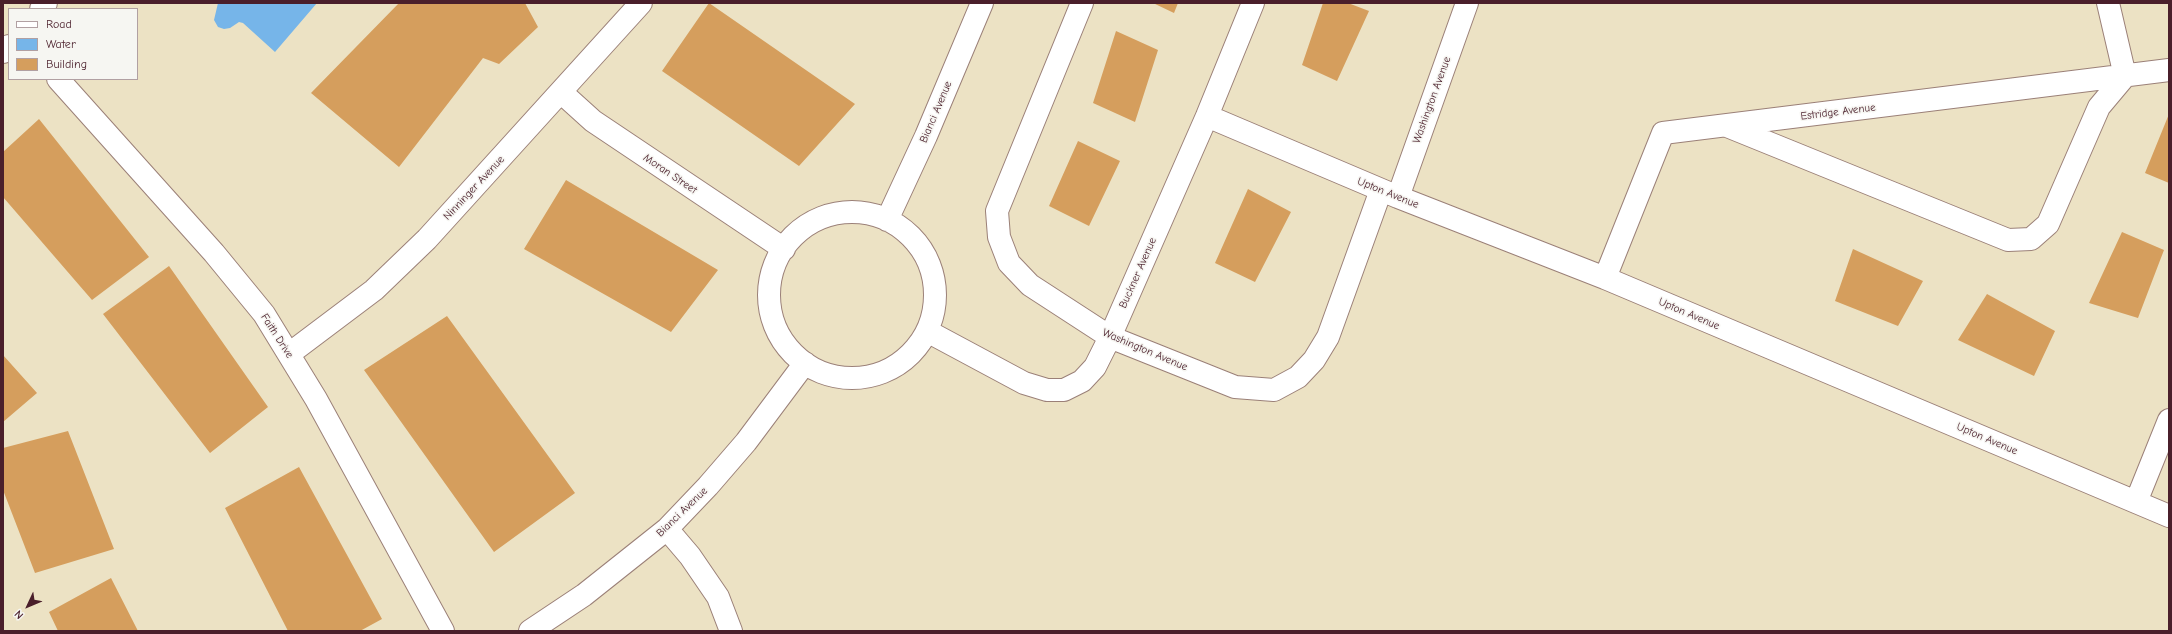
<!DOCTYPE html>
<html>
<head>
<meta charset="utf-8">
<style>
  body { margin:0 }
  #map { position:relative; width:2172px; height:634px; overflow:hidden; background:#ece2c4; font-family:"Comic Neue",sans-serif }
  canvas { display:block }
  .frame { position:absolute; inset:0; border:4px solid #4a1f2b; pointer-events:none }
  .legend { position:absolute; left:8px; top:8px; width:130px; height:72px; box-sizing:border-box; background:#f6f6f2; border:1px solid #b1a0a2; margin:0; padding:5px 7px; list-style:none; font-size:12px; color:#4a1f2b }
  .legend li { display:flex; align-items:center; gap:8px; height:20px }
  .legend b { width:20px; border:1px solid #b1a0a2 }
  .north { position:absolute; left:8px; top:586px; width:40px; height:40px; -webkit-text-stroke:3px #f6f6f2; paint-order:stroke; rotate:226deg; font-size:11px; font-weight:700; line-height:16px; text-align:center; color:#4a1f2b }
  .north::after { content:''; display:block; margin:auto; width:14px; height:18px; background:#4a1f2b; clip-path:polygon(50% 0,100% 100%,50% 72%,0 100%) }
</style>
</head>
<body>
<div id="map">
<canvas width="2172" height="634"></canvas>
<div class="frame"></div>
<ul class="legend">
<li><b style="height:5px;background:#fff"></b>Road</li>
<li><b style="height:11px;background:#76b5e9"></b>Water</li>
<li><b style="height:11px;background:#d59e5d"></b>Building</li>
</ul>
<div class="north">N</div>
</div>
<script>
const c = document.querySelector('canvas').getContext('2d');
c.lineJoin = 'round';
function fill(path, color) { c.fillStyle = color; c.fill(path, 'evenodd'); }
const poly = rows => new Path2D(rows.map(r => 'M' + r).join(''));
function strokePath(path, color, width, dash) { c.strokeStyle = color; c.lineWidth = width; c.lineCap = dash ? 'butt' : 'round'; c.setLineDash(dash || []); c.stroke(path); }
function label(font, color, halo, rows, align = 'center') {
  c.font = font + ' "Comic Neue",sans-serif'; c.lineWidth = 3; c.setLineDash([]); c.textBaseline = 'middle'; c.strokeStyle = halo; c.fillStyle = color; for (const [text, x, y, turn = 0] of rows) {
    c.save(); c.translate(x, y); c.rotate((+turn || 0) * Math.PI / 180); c.textAlign = isNaN(turn) ? turn : align; if (halo) c.strokeText(text, 0, 0); c.fillText(text, 0, 0); c.restore();
  }
}
fill(poly([
  [218,3,317,3,275,52,243,23,239,22,230,28,224,29,218,27,214,20]
]), '#76b5e9');
fill(poly([
  [399,3,525,3,538,27,499,64,483,58,399,167,311,93],
  [709,3,855,104,799,166,662,71],
  [1153,3,1178,3,1174,13],
  [1323,3,1348,3,1369,11,1337,81,1302,65],
  [1116,31,1158,50,1135,122,1093,103],
  [2169,114,2169,183,2145,173],
  [39,119,149,257,92,300,3,197,3,152],
  [1078,141,1120,161,1089,226,1049,206],
  [566,180,718,270,671,332,524,249],
  [1248,189,1291,212,1255,282,1215,263],
  [2122,232,2164,250,2138,318,2089,303],
  [1853,249,1923,281,1898,326,1835,301],
  [169,266,268,407,210,453,103,314],
  [1987,294,2055,331,2034,376,1958,340],
  [447,316,575,493,494,552,364,370],
  [3,355,37,393,3,422],
  [68,431,114,549,35,573,3,490,3,448],
  [299,467,382,619,360,631,288,631,225,508],
  [111,578,138,631,58,631,49,612]
]), '#d59e5d');
const minor = poly([
  [1082,3,997,211,999,237,1009,263,1030,285,1110,337,1235,387,1274,390,1298,377,1314,360,1328,337,1381,190],
  [41,9,46,3],
  [3,52,9,46],
  [58,79,214,253,264,314,316,399,443,631],
  [562,93,593,121,784,249],
  [1207,116,1398,197,1605,278,2169,516],
  [1727,126,2008,240,2031,239,2048,224,2099,107,2125,76,2108,3],
  [1398,197,1467,3],
  '769 295a83 83 0 1 1 166 0a83 83 0 1 1-166 0Z',
  [887,220,926,136,982,3],
  [1605,278,1663,133,2169,70],
  [927,331,1024,383,1047,390,1064,390,1082,381,1095,367,1110,337,1207,116,1253,3],
  [289,354,374,290,427,239,641,3],
  [2136,502,2169,420],
  [667,529,690,556,718,597,731,631],
  [530,631,584,595,667,529,708,486,746,442,805,363]
]);
strokePath(minor, '#9b8078', 24);
strokePath(minor, '#fff', 22);
label('11px', '#4a1f2b', '#f6f6f2', [
  ["Washington Avenue",1432,100,-70],
  ["Bianci Avenue",936,112,-67],
  ["Estridge Avenue",1838,112,-7],
  ["Moran Street",670,174,34],
  ["Ninninger Avenue",474,188,-47],
  ["Upton Avenue",1388,193,22],
  ["Buckner Avenue",1138,273,-66],
  ["Upton Avenue",1689,314,23],
  ["Faith Drive",277,336,57],
  ["Washington Avenue",1145,350,23],
  ["Upton Avenue",1987,439,23],
  ["Bianci Avenue",682,512,-44]
]);
</script>
</body>
</html>
